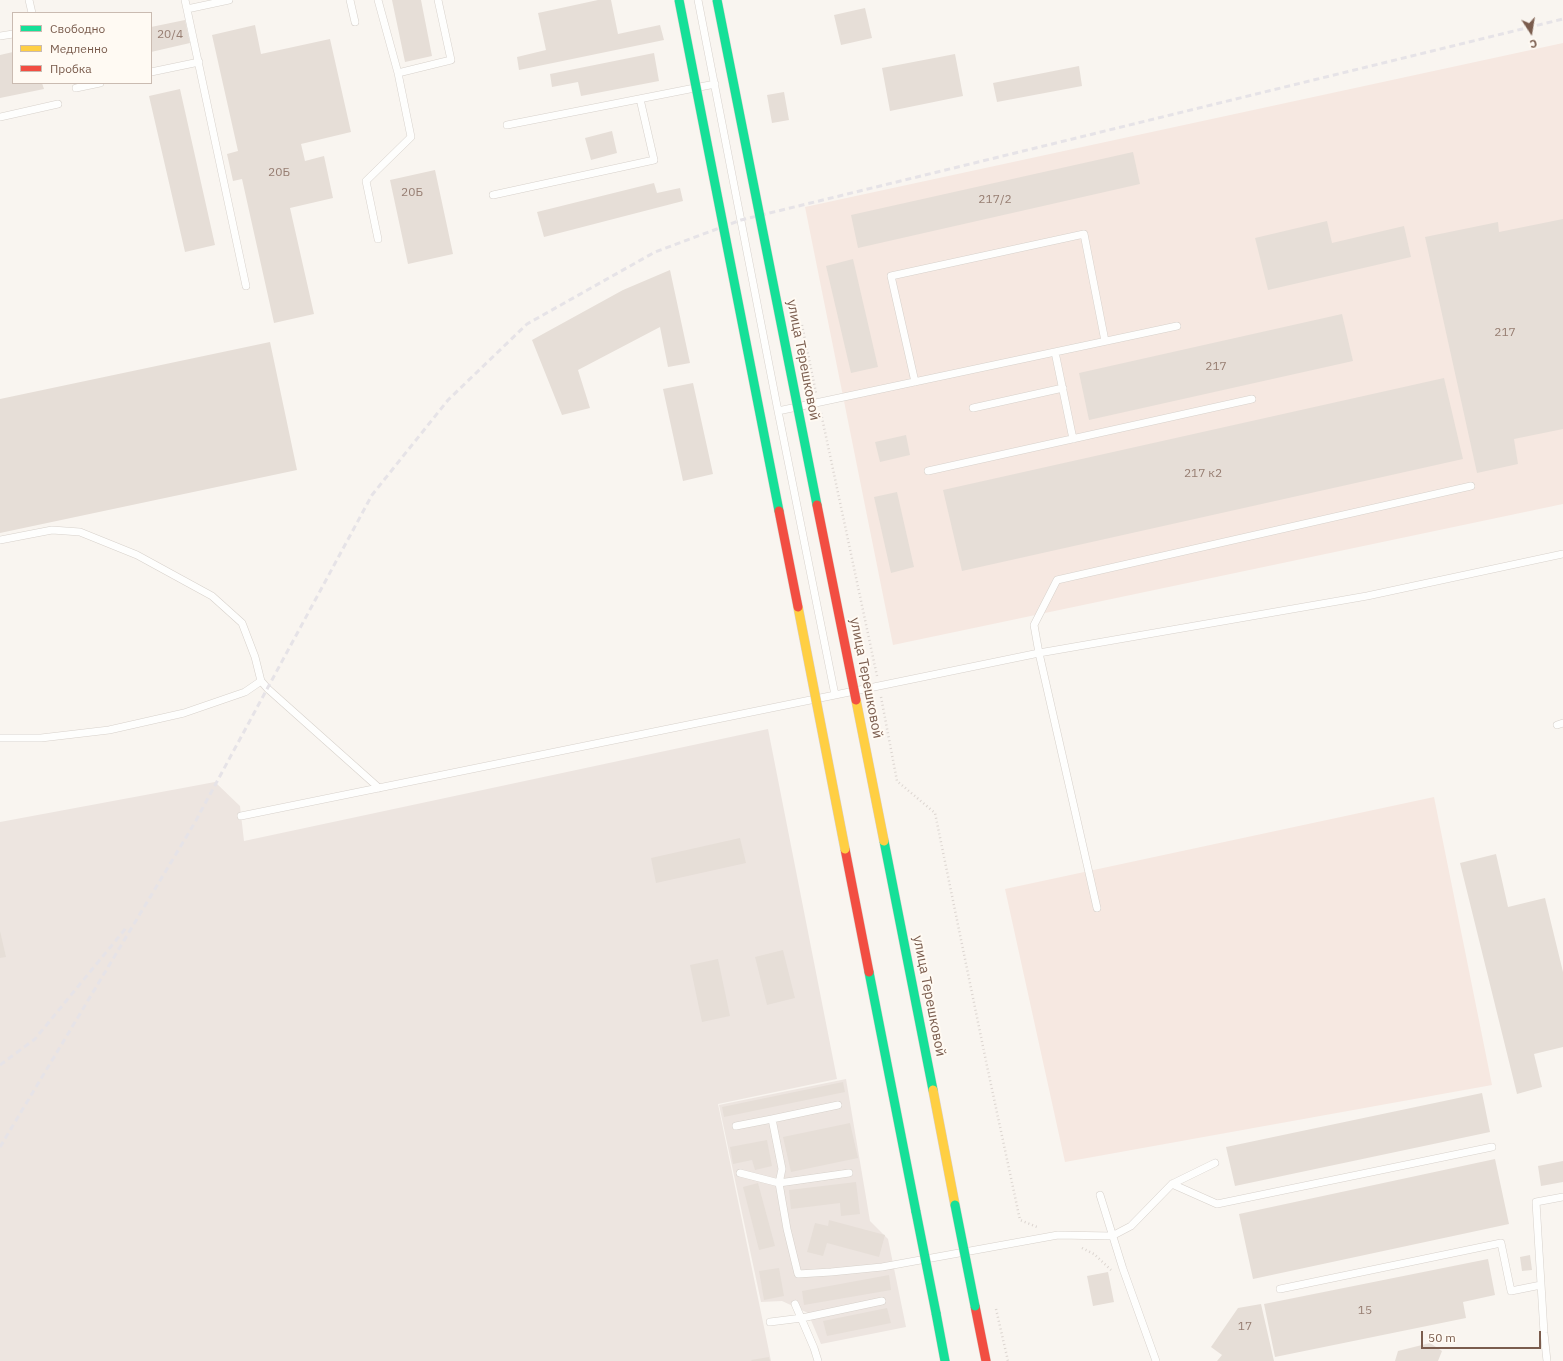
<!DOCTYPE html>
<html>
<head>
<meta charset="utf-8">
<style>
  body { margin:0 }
  #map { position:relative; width:1563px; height:1361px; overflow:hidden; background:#f9f5f0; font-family:"IBM Plex Sans",sans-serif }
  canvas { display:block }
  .legend { position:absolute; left:12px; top:12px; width:140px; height:72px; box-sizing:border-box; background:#fffaf3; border:1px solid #cabbb1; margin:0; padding:5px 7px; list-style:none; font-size:12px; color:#7a5c4d }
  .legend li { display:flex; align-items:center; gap:8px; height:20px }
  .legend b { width:20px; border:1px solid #cabbb1 }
  .north { position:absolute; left:1511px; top:12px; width:40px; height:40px; -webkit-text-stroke:3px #fffaf3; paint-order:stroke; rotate:168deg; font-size:11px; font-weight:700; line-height:16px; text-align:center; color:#7a5c4d }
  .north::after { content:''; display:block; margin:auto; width:14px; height:18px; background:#7a5c4d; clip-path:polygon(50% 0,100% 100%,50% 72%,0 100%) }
  .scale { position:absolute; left:1421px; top:1331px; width:120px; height:18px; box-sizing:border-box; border:2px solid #7a5c4d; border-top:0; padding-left:5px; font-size:12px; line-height:14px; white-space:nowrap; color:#7a5c4d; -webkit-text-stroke:3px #fffaf3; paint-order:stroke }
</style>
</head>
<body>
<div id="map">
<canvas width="1563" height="1361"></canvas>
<ul class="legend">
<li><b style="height:5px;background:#16e098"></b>Свободно</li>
<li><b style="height:5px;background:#ffcf43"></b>Медленно</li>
<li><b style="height:5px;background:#f24e42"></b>Пробка</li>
</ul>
<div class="north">С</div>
<div class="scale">50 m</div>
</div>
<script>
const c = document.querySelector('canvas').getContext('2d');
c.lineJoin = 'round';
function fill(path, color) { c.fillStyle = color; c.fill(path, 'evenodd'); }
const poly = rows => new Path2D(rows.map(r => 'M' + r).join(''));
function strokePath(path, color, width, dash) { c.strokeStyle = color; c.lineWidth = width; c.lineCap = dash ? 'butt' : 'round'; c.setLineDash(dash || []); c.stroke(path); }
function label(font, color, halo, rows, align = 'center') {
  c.font = font + ' "IBM Plex Sans",sans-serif'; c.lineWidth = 4; c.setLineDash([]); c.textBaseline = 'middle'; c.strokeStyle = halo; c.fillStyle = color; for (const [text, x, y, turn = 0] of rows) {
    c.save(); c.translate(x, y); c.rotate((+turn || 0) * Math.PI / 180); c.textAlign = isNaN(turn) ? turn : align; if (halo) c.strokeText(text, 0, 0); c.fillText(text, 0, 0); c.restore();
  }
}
fill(poly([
  [1563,43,1563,504,893,645,805,207],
  [1434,797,1492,1085,1065,1162,1005,889]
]), '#f6e8e1');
fill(poly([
  [768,729,837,1079,718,1104,771,1361,0,1361,0,822,215,782,240,806,244,841],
  [846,1079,870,1221,888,1239,906,1327,821,1344,808,1313,782,1301,761,1302,719,1105]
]), '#ede5e0');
fill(poly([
  [392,0,421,0,432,56,405,62],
  [598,0,611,0,618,34,660,25,664,40,519,70,517,57,546,50,538,13],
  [865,8,872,38,841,45,834,15],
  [185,20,190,43,151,52,151,27],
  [255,25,261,54,330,39,351,132,301,144,305,161,324,156,333,198,290,208,314,314,274,323,242,179,233,181,227,154,238,151,212,35],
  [13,52,13,83,42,83,44,89,0,98,0,55],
  [654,53,659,81,581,96,578,82,552,87,550,74],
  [955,54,963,96,890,111,882,68],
  [1079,66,1082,86,997,102,993,83],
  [180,89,215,245,185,252,149,96],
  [784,92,789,120,772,123,767,95],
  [612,131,617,153,591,160,585,138],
  [1133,152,1140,184,858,248,851,215],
  [435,170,453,254,408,264,390,180],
  [654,183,657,193,680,188,683,201,544,237,537,212],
  [1563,219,1563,429,1514,439,1518,464,1477,473,1425,237,1498,222,1499,232],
  [1327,221,1332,243,1404,226,1411,257,1268,290,1255,238],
  [853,259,878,367,851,373,826,266],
  [670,270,690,363,668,367,660,327,578,370,590,408,562,415,532,340,623,290],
  [1342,314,1353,361,1089,420,1079,373],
  [270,342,297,470,0,533,0,399],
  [1444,378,1463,459,962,571,943,490],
  [693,383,713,474,683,481,663,389],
  [906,435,910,455,880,462,875,442],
  [897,492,914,567,891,573,874,497],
  [740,838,746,863,656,883,651,858],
  [1496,854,1508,907,1545,898,1563,972,1563,1047,1534,1054,1542,1087,1517,1094,1460,863],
  [0,931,6,957,0,958],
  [783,950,795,998,767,1005,755,957],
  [718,959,730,1016,702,1022,690,965],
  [843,1082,845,1092,724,1117,722,1107],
  [1482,1093,1490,1132,1235,1186,1226,1147],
  [850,1123,858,1158,791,1172,783,1137],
  [767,1140,772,1166,755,1170,752,1160,733,1164,730,1147],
  [1495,1159,1509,1224,1253,1279,1239,1214],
  [1563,1161,1563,1182,1541,1186,1538,1166],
  [856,1182,860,1214,841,1216,840,1203,791,1209,789,1190],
  [758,1183,775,1246,759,1250,743,1187],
  [829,1220,885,1235,879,1257,827,1243,823,1256,807,1252,815,1223,828,1226],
  [1530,1255,1532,1270,1522,1271,1520,1257],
  [1488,1259,1495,1295,1463,1302,1466,1318,1275,1357,1264,1304],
  [779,1268,784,1296,764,1300,759,1271],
  [1108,1272,1114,1302,1093,1306,1087,1276],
  [889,1275,891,1290,804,1305,802,1291],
  [1261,1304,1274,1361,1217,1361,1222,1355,1211,1347,1238,1308],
  [887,1308,891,1323,827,1336,823,1321],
  [1430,1343,1442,1351,1438,1361,1395,1361,1398,1351],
  [769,1357,770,1361,752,1361,751,1360]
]), '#e6ded7');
const lane = poly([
  [29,0,32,13],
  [185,0,246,286],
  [350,0,355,22],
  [378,0,398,73,411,137,366,181,378,239],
  [698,0,778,411,835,695,1039,653,1097,908],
  [187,9,229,0],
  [0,36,13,34],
  [151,72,199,62],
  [398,73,451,60,438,0],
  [76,88,100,83],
  [0,117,58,104],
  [507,125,715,84],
  [493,195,654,160,640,99],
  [1055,352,1073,439],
  [915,382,891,276,1084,234,1105,341],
  [973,408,1063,388],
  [778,411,1177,326],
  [928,471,1252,399],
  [1471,486,1057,580,1034,625,1039,653,1367,596,1563,554],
  [0,540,52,530,80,532,137,555,212,596,242,623,255,657,261,681,268,689,379,788],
  [1557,725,1563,723],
  [0,738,41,738,109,730,184,713,245,692,261,681],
  [241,816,835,695],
  [838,1105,772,1119,782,1169,779,1183,787,1229,798,1274,831,1272,882,1267,1058,1235,1112,1236,1131,1226,1172,1184,1215,1163],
  [736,1126,772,1119],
  [740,1173,779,1183,849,1173],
  [1172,1184,1217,1204,1492,1147],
  [1100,1195,1123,1269,1156,1361],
  [1280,1289,1501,1243,1511,1291,1541,1285],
  [795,1304,814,1348,818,1361],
  [770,1322,802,1318,882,1301],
  [1547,1361,1544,1333,1536,1202,1563,1197]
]);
const fast = poly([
  [884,841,933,1090],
  [869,972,916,1212],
  [936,1313,945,1361]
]);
const slow = poly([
  [933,1090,955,1205]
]);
const jam = poly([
  [845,849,869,972],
  [975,1306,986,1361]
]);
strokePath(lane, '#d7d1cb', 8);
strokePath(fast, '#dad1cc', 10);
strokePath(slow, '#dad1cc', 10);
strokePath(jam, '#dad1cc', 10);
strokePath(poly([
  [802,325,816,393],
  [821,413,877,676],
  [881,697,897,781,935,813,987,1066,1020,1220,1037,1227],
  [1082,1248,1094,1254,1111,1270],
  [996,1309,1008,1361]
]), '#dcd5d0', 2.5, [1, 3]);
strokePath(lane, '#fefefd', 7);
strokePath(fast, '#16e098', 9);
strokePath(slow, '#ffcf43', 9);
strokePath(jam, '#f24e42', 9);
strokePath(poly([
  [0,1065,35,1039,126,928],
  [0,1147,194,824,372,495,448,400,527,324,655,252,741,220,1563,19]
]), '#e6e3e7', 3, [6, 4]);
const fastBridge = poly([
  [679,0,779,511],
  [717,0,817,505],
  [955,1205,975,1306],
  [916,1212,936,1313]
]);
const slowBridge = poly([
  [798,607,845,849],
  [856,700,884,841]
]);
const jamBridge = poly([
  [817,505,856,700],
  [779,511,798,607]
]);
strokePath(fastBridge, '#dad1cc', 10, []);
strokePath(slowBridge, '#dad1cc', 10, []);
strokePath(jamBridge, '#dad1cc', 10, []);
strokePath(fastBridge, '#16e098', 9);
strokePath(slowBridge, '#ffcf43', 9);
strokePath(jamBridge, '#f24e42', 9);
label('12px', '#977e72', null, [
  ["20/4",170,35],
  ["20Б",279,173],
  ["20Б",412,193],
  ["217/2",995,200],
  ["217",1505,333],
  ["217",1216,367],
  ["217 к2",1203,474],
  ["15",1365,1311],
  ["17",1245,1327]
]);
label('14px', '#7a5c4d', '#fffaf3', [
  ["улица Терешковой",803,360,79],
  ["улица Терешковой",866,678,79],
  ["улица Терешковой",929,996,79]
]);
</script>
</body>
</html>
